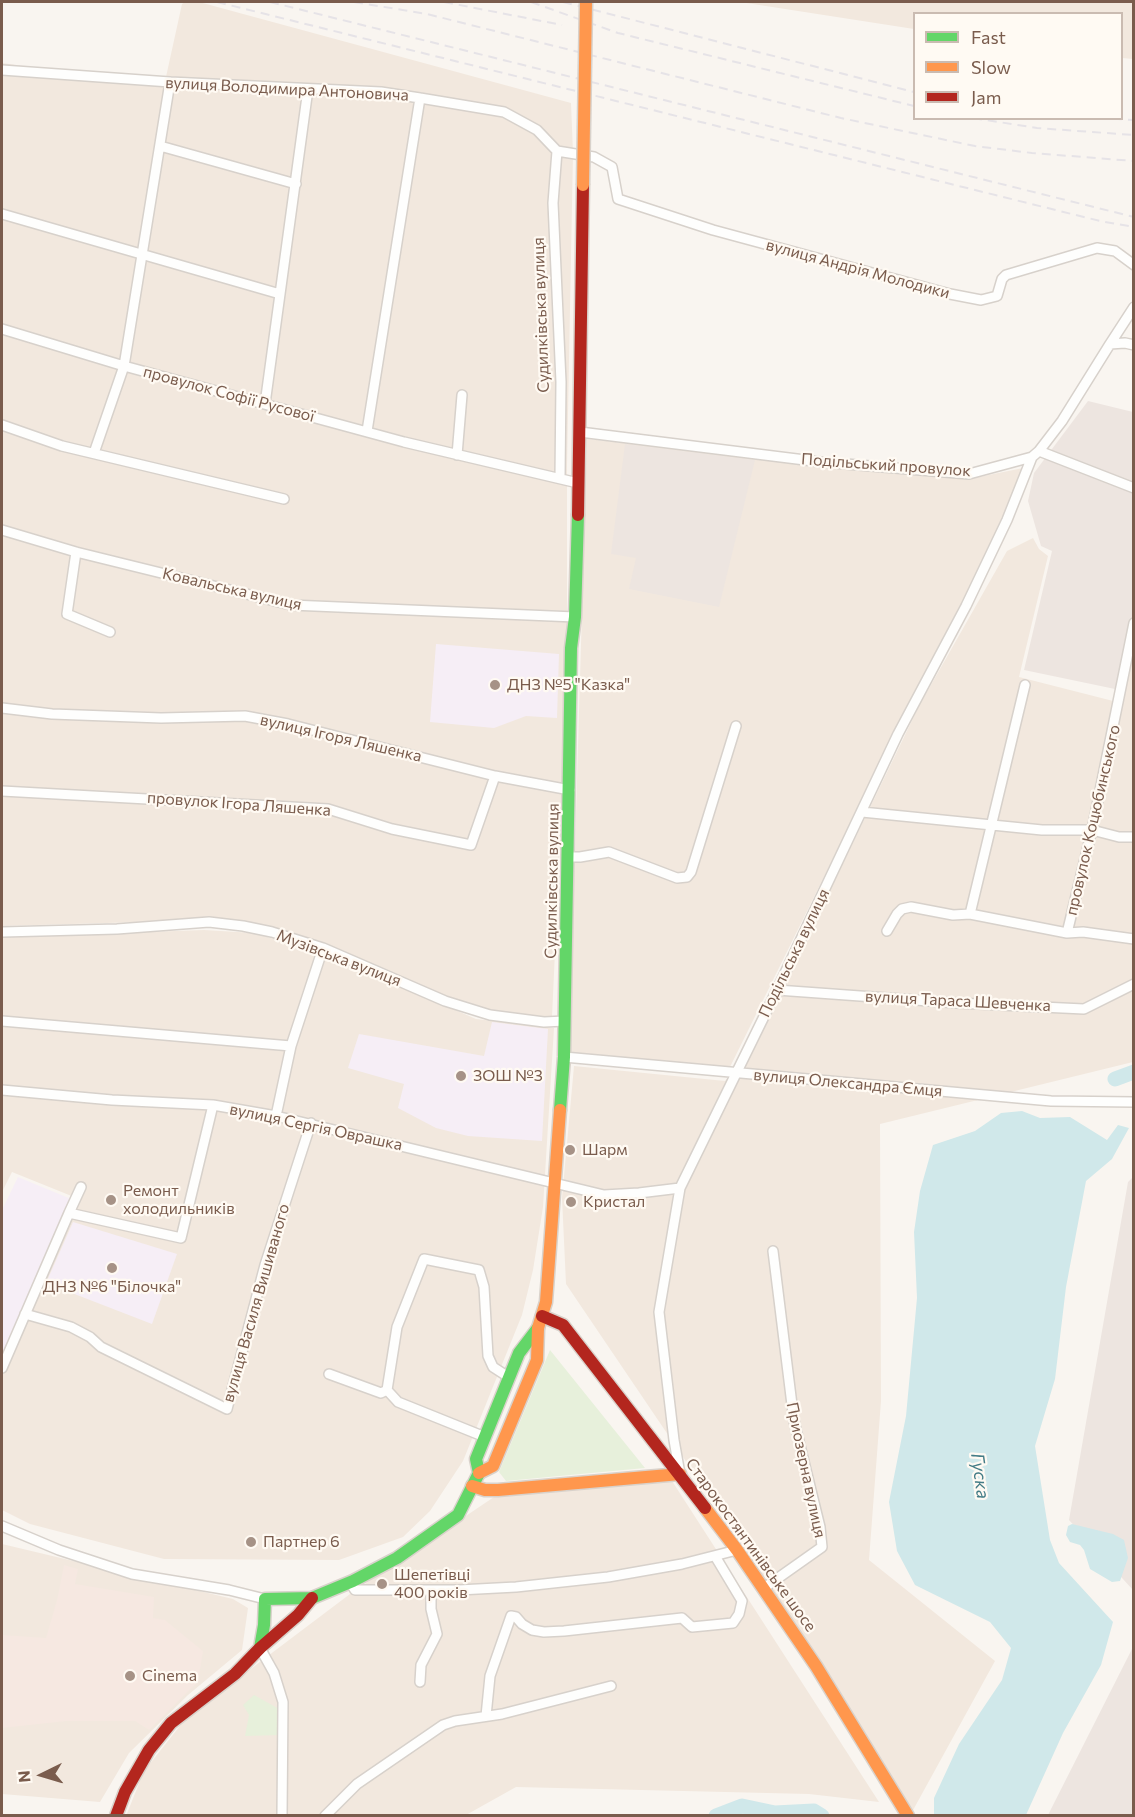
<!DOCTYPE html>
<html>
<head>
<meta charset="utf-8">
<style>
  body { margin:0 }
  #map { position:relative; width:1135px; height:1817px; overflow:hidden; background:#f9f5f0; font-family:Commissioner,sans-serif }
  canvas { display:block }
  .frame { position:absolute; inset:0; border:3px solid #7a5c4d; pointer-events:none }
  .legend { position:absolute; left:913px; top:12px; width:210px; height:108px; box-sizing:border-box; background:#fffaf3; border:2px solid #cabbb1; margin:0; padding:8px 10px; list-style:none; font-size:18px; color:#7a5c4d }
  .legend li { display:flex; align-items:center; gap:12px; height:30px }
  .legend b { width:30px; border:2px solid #cabbb1 }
  .north { position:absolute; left:12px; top:1745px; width:60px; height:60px; -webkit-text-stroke:4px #fffaf3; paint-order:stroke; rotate:265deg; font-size:16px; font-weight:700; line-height:24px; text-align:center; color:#7a5c4d }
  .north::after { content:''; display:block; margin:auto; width:21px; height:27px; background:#7a5c4d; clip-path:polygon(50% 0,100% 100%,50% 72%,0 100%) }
</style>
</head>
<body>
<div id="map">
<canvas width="1135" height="1817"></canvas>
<div class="frame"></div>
<ul class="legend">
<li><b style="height:8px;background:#63d668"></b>Fast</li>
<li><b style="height:8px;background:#ff974d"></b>Slow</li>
<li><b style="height:8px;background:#b3261e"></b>Jam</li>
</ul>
<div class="north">N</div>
</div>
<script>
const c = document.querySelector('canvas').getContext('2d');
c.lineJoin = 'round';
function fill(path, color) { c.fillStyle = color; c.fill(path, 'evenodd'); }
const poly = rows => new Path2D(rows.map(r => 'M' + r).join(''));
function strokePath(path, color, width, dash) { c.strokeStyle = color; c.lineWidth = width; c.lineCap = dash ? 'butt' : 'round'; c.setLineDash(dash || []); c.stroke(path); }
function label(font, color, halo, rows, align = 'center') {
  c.font = font + ' Commissioner,sans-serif'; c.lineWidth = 4.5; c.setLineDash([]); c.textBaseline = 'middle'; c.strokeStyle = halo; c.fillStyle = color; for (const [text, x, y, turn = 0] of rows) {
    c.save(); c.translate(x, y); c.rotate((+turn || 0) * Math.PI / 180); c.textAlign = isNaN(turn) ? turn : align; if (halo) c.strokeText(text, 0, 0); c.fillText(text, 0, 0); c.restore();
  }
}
fill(poly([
  [185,2,199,2,571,103,573,153,567,465,567,622,562,798,552,1017,483,1011,325,947,211,920,2,926,2,63,164,86,182,4],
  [740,2,1133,2,1133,59,1122,58,1122,14,914,14,914,29],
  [587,439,969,479,1028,467,1006,509,972,583,892,734,856,812,729,1069,569,1053],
  [1033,538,1039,549,1048,556,1019,677,1121,703,1133,651,1133,1062,880,1124,881,1401,869,1560,995,1661,912,1812,773,1590,566,1284,562,1198,574,1066,725,1081,750,1056,919,706,1007,551],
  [204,930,254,933,331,956,476,1019,554,1028,543,1207,533,1270,522,1315,463,1461,430,1511,403,1537,339,1560,164,1559,30,1524,2,1510,2,1376,79,1199,12,1172,2,1192,2,937],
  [672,1481,879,1802,809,1794,516,1787,466,1815,126,1816,144,1771,187,1717,350,1594,494,1497],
  [2,1544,233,1599,248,1608,242,1650,188,1695,129,1753,100,1802,2,1794]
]), '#f2e8de');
fill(poly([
  [64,1565,78,1569,75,1584,154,1597,153,1618,165,1620,203,1651,198,1682,149,1730,135,1721,66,1721,2,1728,2,1635,46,1638,57,1600]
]), '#f6e8e1');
fill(poly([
  [1088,401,1133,412,1133,616,1115,689,1024,670,1052,551,1041,546,1028,501,1034,473],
  [625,444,755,460,719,607,629,589,636,558,611,554],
  [1133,1177,1133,1590,1069,1520,1128,1182],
  [1133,1647,1133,1815,1048,1815]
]), '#ede5e0');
fill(poly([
  [436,644,559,654,557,718,526,716,494,728,430,722],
  [492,1022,548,1029,542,1141,468,1136,436,1128,398,1108,404,1084,348,1068,359,1034,484,1056],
  [18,1177,71,1199,2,1356,2,1210],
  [73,1222,177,1254,152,1324,46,1283]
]), '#f6eef6');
fill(poly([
  [550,1350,645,1468,506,1481,499,1472],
  [254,1695,281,1710,280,1735,245,1736,249,1715,243,1705]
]), '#e7f0db');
fill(poly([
  [1022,1111,1040,1118,1070,1117,1107,1140,1118,1125,1129,1128,1112,1159,1086,1181,1066,1287,1055,1379,1035,1446,1050,1540,1059,1563,1113,1622,1101,1665,1063,1733,1026,1815,934,1815,934,1798,959,1744,1002,1680,1011,1648,990,1622,915,1585,897,1551,889,1502,906,1416,917,1298,914,1232,920,1191,933,1145,975,1131,1001,1113],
  [1072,1524,1113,1534,1124,1540,1128,1558,1120,1581,1112,1582,1090,1569,1084,1550,1080,1545,1070,1542,1066,1535,1068,1526]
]), '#d0e8ea');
strokePath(poly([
  [1115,1079,1134,1072],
  [716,1816,742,1806,775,1813,814,1811,822,1816]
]), '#d0e8ea', 15);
const street = poly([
  [2,70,170,82,381,92,420,98,504,112,537,130,557,151],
  [160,146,296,184],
  [557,151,594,157,612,167,618,199,713,230,950,294,981,300,997,296,1002,279,1006,275,1097,248,1115,251,1134,265],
  [557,151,553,203,561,382,560,478],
  [2,214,280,294],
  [2,329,124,366,404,442,578,483],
  [1110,344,1134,307],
  [265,404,308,89],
  [2,425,62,446,284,499],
  [367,431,420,98],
  [580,432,821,462,969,474,1032,457,1039,451,1062,421,1110,344,1125,343,1134,345],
  [1039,451,1134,488],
  [94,453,124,366,170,82],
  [457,455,462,395],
  [2,530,76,552,291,605,575,617],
  [76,552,67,614,110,632],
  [2,708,52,714,161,718,245,716,288,724,495,776,570,790],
  [2,791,328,809,392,829,471,845,495,776],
  [862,812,1042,830,1092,830,1119,837,1134,837],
  [569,857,580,857,609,852,677,878,687,877,691,872,736,726],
  [970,914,1025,685],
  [887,931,897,914,902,909,911,907,953,915,970,914,1067,933,1092,830,1134,623],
  [2,932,117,929,209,922,243,926,272,932,323,948,445,1001,490,1015,544,1022,565,1021],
  [1067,933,1083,932,1134,939],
  [777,990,957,1003,1084,1009,1134,984],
  [2,1021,291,1046],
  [564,1057,1051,1101,1134,1102],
  [2,1090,112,1100,213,1105,276,1116,604,1195,639,1193,680,1188],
  [276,1116,291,1046,323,948],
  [69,1213,81,1187],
  [25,1314,71,1327,90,1337,101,1347,227,1409,265,1265,311,1123],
  [2,1368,69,1213,181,1238,213,1105],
  [329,1374,381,1393,387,1390],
  [485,1437,398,1402,387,1390,397,1327,424,1259,479,1270,484,1287,488,1356,493,1367,510,1378],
  [680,1474,674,1440,659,1312,680,1188,777,990,898,734,966,606,1007,520,1032,457],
  [2,1526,59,1550,132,1574,229,1590,265,1599],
  [350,1582,355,1590,459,1590,516,1587,608,1577,682,1564,737,1550],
  [764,1588,822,1547,820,1527,794,1421,773,1251],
  [260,1648,274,1673,283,1702,282,1816],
  [420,1682,421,1665,437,1634,431,1609,431,1590],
  [486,1716,490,1676,511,1616,516,1617,522,1624,532,1630,544,1632,564,1631,682,1618,692,1627,733,1623,739,1614,742,1601,715,1556],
  [325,1816,357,1784,443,1725,455,1721,502,1714,611,1686]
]);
const fast = poly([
  [560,1110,564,1057,571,648,575,617,578,515],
  [479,1473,476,1459,519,1353,538,1328],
  [260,1648,264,1625,265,1599,312,1598,353,1581,397,1558,458,1515,479,1473]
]);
const slow = poly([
  [479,1473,493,1466,537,1360,538,1328,546,1302,560,1110],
  [472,1486,485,1490,498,1490,680,1474],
  [705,1508,737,1550,816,1666,908,1816]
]);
const jam = poly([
  [578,515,583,185],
  [542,1316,563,1325,705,1508],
  [116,1816,125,1792,149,1750,171,1723,235,1674,260,1648,298,1615,312,1598]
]);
strokePath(street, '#d7d1cb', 12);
strokePath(fast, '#d9d2cb', 15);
strokePath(slow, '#d9d2cb', 15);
strokePath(jam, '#d9d2cb', 15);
strokePath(street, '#fefefd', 9);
strokePath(fast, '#63d668', 12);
strokePath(slow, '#ff974d', 12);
strokePath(jam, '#b3261e', 12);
strokePath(poly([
  [217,2,1100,221,1134,227],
  [270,2,1134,217],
  [354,2,427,14,841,118,922,135,975,146,1032,153,1134,161],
  [444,2,562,25],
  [531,2,618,33,914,106],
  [563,2,914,92],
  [973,118,1037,128,1134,135],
  [1098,118,1134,120]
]), '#e6e3e7', 2, [9, 6]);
const slowBridge = poly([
  [583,185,586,2]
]);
strokePath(slowBridge, '#d9d2cb', 15, []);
strokePath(slowBridge, '#ff974d', 12);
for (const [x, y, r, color] of [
  [495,685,6,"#a69286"],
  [461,1076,6,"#a69286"],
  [570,1150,6,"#a69286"],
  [111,1200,6,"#a69286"],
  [571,1202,6,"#a69286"],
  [112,1268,6,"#a69286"],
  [251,1542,6,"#a69286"],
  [382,1584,6,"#a69286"],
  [130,1676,6,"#a69286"]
]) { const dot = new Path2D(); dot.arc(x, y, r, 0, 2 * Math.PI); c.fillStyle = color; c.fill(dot); strokePath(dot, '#fffaf3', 2); }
label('16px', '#7a5c4d', '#fffaf3', [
  ["вулиця Володимира Антоновича",287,89,3],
  ["вулиця Андрія Молодики",858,269,15],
  ["Судилківська вулиця",541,315,-92],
  ["провулок Софії Русової",229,394,15],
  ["Подільський провулок",886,465,4],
  ["Ковальська вулиця",232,589,13],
  ["вулиця Ігоря Ляшенка",341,738,13],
  ["провулок Ігора Ляшенка",239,804,4],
  ["провулок Коцюбинського",1093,820,-77],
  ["Судилківська вулиця",552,881,-89],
  ["Подільська вулиця",794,953,-64],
  ["Музівська вулиця",339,958,21],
  ["вулиця Тараса Шевченка",958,1001,3],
  ["вулиця Олександра Ємця",848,1083,5],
  ["вулиця Сергія Оврашка",316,1127,12],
  ["вулиця Василя Вишиваного",256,1303,-74],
  ["Приозерна вулиця",806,1470,78],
  ["Старокостянтинівське шосе",751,1545,54]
]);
label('16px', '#7a5c4d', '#fffaf3', [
  ["ДНЗ №5 \"Казка\"",507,685],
  ["ЗОШ №3",473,1076],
  ["Шарм",582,1150],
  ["Ремонт",123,1191],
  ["холодильників",123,1209],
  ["Кристал",583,1202],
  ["ДНЗ №6 \"Білочка\"",112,1287,"center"],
  ["Партнер 6",263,1542],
  ["Шепетівці",394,1575],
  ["400 років",394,1593],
  ["Cinema",142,1676]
], 'left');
label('italic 18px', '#437c86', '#fffaf3', [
  ["Гуска",980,1476,82]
]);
</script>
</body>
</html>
